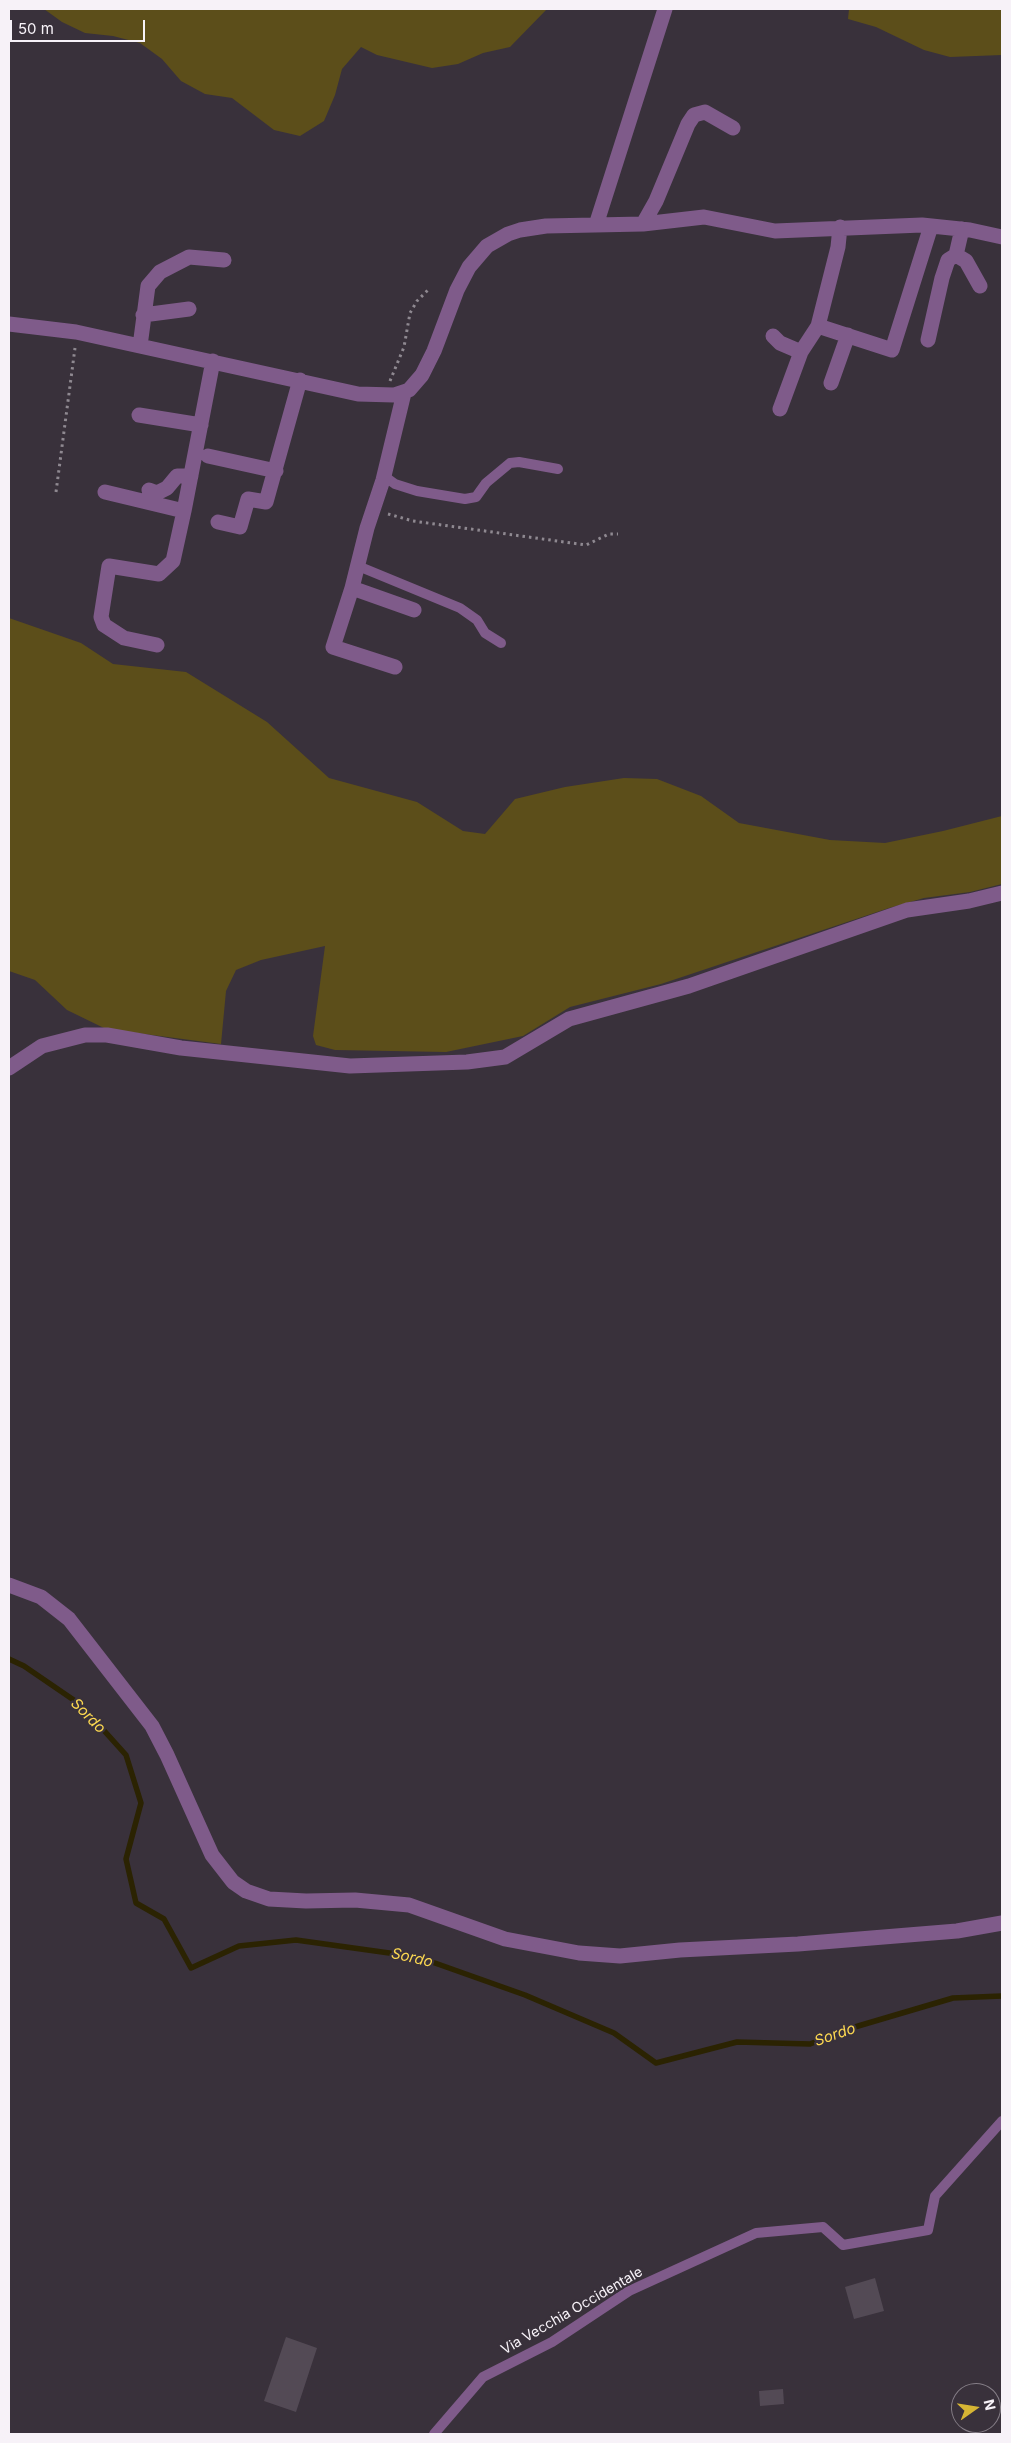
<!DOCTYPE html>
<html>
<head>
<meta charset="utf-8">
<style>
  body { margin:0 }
  #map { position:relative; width:1011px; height:2443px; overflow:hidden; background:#39313b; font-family:Inter,sans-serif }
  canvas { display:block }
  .frame { position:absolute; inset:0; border:10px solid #f7f2f8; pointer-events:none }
  .north { position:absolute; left:951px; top:2383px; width:50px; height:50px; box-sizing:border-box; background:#39313b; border:1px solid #857e87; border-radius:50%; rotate:77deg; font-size:14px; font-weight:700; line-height:20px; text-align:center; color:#f7f2f8 }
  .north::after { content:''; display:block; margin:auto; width:18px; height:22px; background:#d6b534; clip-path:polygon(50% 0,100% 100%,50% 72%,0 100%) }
  .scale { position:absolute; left:10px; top:20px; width:135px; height:22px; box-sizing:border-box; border:2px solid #f7f2f8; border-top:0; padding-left:6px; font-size:15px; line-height:18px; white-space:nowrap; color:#f7f2f8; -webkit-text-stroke:4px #39313b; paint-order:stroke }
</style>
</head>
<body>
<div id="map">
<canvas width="1011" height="2443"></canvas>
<div class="frame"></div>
<div class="north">N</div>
<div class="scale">50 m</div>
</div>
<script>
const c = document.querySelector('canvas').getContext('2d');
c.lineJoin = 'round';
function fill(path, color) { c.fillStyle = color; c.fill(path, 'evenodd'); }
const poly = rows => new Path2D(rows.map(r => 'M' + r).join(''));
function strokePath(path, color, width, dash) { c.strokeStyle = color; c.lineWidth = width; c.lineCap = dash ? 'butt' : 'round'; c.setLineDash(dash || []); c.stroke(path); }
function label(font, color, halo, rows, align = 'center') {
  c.font = font + ' Inter,sans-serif'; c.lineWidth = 4.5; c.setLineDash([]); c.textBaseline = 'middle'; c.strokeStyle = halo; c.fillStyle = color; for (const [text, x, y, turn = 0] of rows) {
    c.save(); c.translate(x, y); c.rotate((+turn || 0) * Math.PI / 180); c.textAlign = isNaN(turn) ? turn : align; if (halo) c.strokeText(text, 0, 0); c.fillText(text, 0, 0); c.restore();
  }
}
fill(poly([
  [44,9,547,9,510,47,483,53,458,64,432,68,377,55,361,47,342,69,335,95,324,121,300,136,274,130,232,98,205,94,181,81,162,59,140,43,113,36,85,33,62,22],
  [849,9,1002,9,1002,55,950,57,924,50,876,27,848,19],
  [9,618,81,643,113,664,186,672,267,722,329,778,417,802,463,831,485,834,515,799,565,787,624,778,657,779,701,796,739,823,830,840,885,843,943,831,1002,816,1002,884,970,892,924,898,889,908,661,984,570,1007,523,1036,446,1052,335,1050,316,1045,313,1036,325,946,261,960,236,970,226,991,221,1044,106,1029,67,1010,35,980,9,971]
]), '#5c4e1a');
strokePath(poly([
  [9,1659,24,1666,81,1705,126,1755,141,1803,126,1859,136,1903,164,1919,191,1968,239,1946,296,1940,418,1957,525,1995,614,2033,656,2063,737,2042,810,2044,848,2029,953,1998,1002,1996]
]), '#2b2302', 5.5);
fill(poly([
  [875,2278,884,2311,854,2319,845,2287],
  [286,2337,317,2348,296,2412,264,2401],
  [783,2389,784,2404,760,2406,759,2391]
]), '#534a55');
strokePath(poly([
  [390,381,404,347,410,313,417,301,428,290],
  [56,492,75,348],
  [388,514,413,521,586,545,609,534,618,534]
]), '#8f8991', 3, [2.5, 4]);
strokePath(poly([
  [384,476,395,484,417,491,465,499,476,497,486,483,510,463,519,462,558,469],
  [358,566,460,608,477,620,485,633,501,643],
  [434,2434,483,2377,552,2342,629,2291,756,2233,823,2227,843,2245,928,2230,935,2196,1002,2121]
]), '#7f5b8a', 10);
strokePath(poly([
  [643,224,656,201,688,124,694,115,705,112,733,128],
  [596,225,665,9],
  [956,255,966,261,980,286],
  [143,315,189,309],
  [9,324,76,332,358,394,394,395,409,390,422,375,434,351,457,290,469,267,487,246,508,234,520,230,546,226,643,224,704,217,775,231,922,225,970,230,1002,237],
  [818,326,892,350,931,226],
  [773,336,780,343,801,352,818,326,838,247,840,227],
  [928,340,942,278,948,260,956,255,962,229],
  [140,346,148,286,160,272,189,257,224,260],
  [831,383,848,335],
  [780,409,801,352],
  [139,415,201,425],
  [208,456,276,471],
  [149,490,157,493,167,488,177,476,191,476],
  [105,492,184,511],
  [218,522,240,527,248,499,266,502,300,380],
  [352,588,414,610],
  [157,645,124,638,104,625,101,617,109,566,159,574,173,561,184,511,213,361],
  [395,667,333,647,352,588,367,528,383,480,404,393],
  [9,1068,42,1046,85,1035,107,1035,181,1048,350,1066,467,1062,505,1057,569,1019,689,986,907,910,969,901,1002,893],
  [9,1585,41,1597,69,1619,152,1726,167,1755,212,1855,233,1882,246,1891,269,1899,306,1901,355,1900,409,1905,505,1939,579,1953,620,1956,680,1950,798,1944,957,1931,1002,1923]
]), '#7f5b8a', 15);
label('14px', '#f7f2f8', '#39313b', [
  ["Via Vecchia Occidentale",572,2311,-30]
]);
label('italic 15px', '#fcd851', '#39313b', [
  ["Sordo",88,1716,45],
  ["Sordo",412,1958,13],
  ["Sordo",835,2035,-19]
]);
</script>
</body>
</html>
